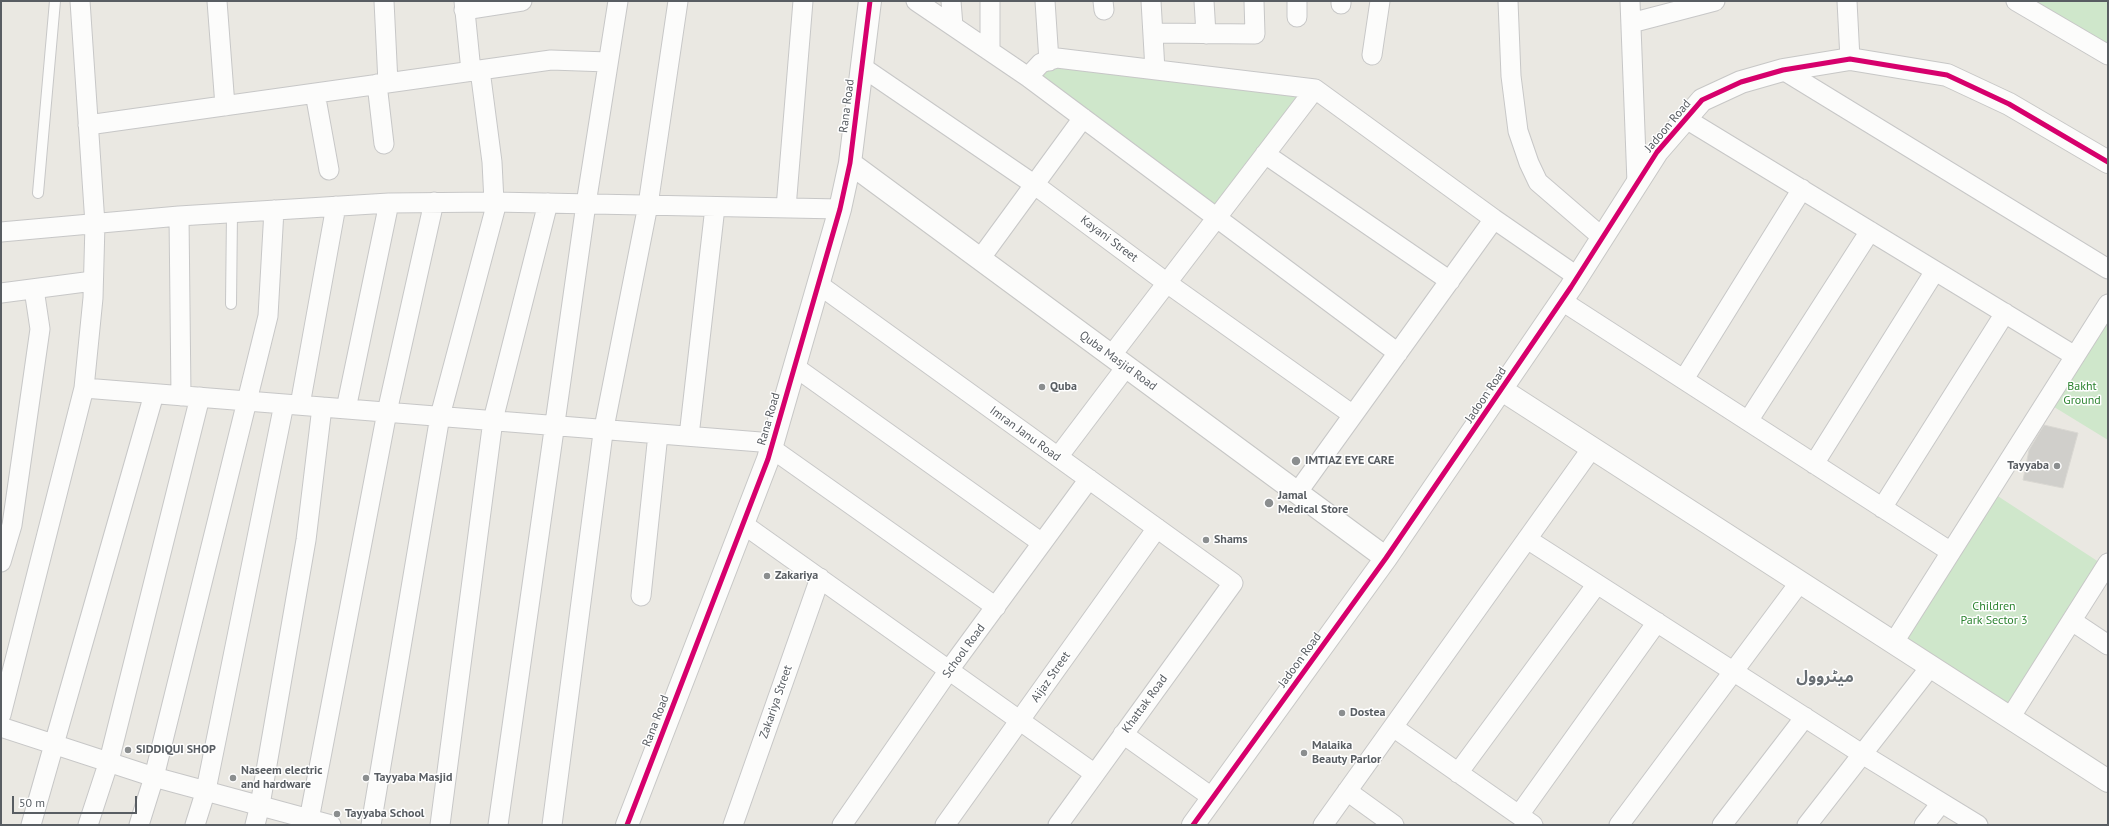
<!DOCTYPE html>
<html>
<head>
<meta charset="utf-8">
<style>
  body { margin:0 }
  #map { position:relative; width:2109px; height:826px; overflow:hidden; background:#eae8e2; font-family:"PT Sans",sans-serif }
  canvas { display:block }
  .frame { position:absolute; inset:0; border:2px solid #585d62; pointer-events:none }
  .scale { position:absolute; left:12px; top:796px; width:125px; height:18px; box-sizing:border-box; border:2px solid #585d62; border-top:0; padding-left:5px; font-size:12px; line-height:14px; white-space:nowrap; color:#585d62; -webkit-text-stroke:3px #fff; paint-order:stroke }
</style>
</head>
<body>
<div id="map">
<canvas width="2109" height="826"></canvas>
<div class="frame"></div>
<div class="scale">50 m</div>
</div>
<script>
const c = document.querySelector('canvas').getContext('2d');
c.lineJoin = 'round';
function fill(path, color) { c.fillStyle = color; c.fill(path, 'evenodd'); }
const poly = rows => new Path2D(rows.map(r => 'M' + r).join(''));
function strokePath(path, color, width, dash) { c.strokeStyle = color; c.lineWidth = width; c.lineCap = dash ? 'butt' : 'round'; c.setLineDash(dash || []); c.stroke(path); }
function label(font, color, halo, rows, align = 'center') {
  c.font = font + ' "PT Sans","Noto Sans Arabic",sans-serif'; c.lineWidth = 3; c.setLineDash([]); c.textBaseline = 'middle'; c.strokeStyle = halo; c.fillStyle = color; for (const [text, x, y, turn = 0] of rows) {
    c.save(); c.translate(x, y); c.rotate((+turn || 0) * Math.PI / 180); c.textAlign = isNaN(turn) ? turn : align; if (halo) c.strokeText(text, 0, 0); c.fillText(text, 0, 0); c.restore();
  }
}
fill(poly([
  [2016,1,2108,1,2108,55],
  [1041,63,1315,89,1218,216,1028,77],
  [2108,304,2108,440,2046,402],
  [1990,491,2105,566,2010,718,1894,642]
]), '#cfe7cb');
const building = poly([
  [2044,425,2078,433,2063,488,2023,480,2029,450,2044,425]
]);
fill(building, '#d0cfcb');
strokePath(building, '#d9d7d2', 1);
const lane = poly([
  [38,193,55,1],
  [231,304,232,213]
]);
const street = poly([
  [217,1,225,106],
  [384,1,388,83],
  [464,1,471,71],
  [916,1,1028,77,1398,353],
  [951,1,953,26],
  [990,1,990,51],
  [1045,1,1049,61],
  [1103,1,1104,10],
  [1151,1,1155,70],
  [1204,1,1206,34],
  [1297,1,1297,17],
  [1341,1,1341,4],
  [1508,1,1511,76,1518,131,1529,163,1538,182,1603,238],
  [1630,1,1637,183],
  [1847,1,1850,59],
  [2016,1,2108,55],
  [464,10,522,1],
  [1631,23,1715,1],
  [1153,33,1255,34,1254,1],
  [1372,55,1380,1],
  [862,67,1035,185,1167,283,1353,415],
  [480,70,492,162,494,202],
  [1783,70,2108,269],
  [1028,77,1041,63,1057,58,1315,89,1494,219,1578,277],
  [377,84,384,144],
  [315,93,329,170],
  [1686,119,2075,356],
  [88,125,551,60,608,62],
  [1265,154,1450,281],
  [786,208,803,1],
  [179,216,181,396],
  [1,232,179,216,389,203,494,202,840,209],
  [980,259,1083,118],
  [818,284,1233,583,1058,825],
  [1,293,93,281],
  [1562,301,1951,552],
  [1111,356,1315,89],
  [795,367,1042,543],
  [1684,379,1802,189],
  [84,388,773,443],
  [300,405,336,206],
  [346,409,389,203],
  [1748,421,1870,231],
  [689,436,715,207],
  [771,448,996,607],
  [1058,457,1126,367],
  [1814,464,1935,271],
  [1297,493,1494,219],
  [1882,508,2005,313],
  [743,524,1095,774],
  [1527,539,1862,754,1978,825],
  [1,562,12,525,40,329,34,289],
  [641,596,658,434],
  [2072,621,2108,645],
  [1894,642,2108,304],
  [1,715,84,388,93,298,95,224,80,1],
  [2010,718,2108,563],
  [1,727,154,777,331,825],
  [1393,727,1533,825],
  [1123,734,1213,798],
  [1458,773,1597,584],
  [1347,791,1394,825],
  [1519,815,1657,622],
  [31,825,154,394],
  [88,825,109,761,200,397],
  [139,825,154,777,268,316,274,210],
  [195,825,206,790,284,404],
  [255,825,260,805,306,540,322,407],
  [308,825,387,412,434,202],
  [371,825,440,416,497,202],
  [440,825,493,420,548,203],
  [498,825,586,204,618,1],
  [552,825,603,433,648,205,678,1],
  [733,825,820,578],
  [842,825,949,670,1089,479],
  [945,825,1157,528],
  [1323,825,1592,448],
  [1619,825,1800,582],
  [1722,825,1805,717],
  [1807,825,1931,666],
  [1924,825,1941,803]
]);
const secondary = poly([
  [850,163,1386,558],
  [1502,390,2108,781],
  [627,825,768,459,840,209,850,163,870,1],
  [1193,825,1386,558,1571,287,1657,152,1702,100,1741,82,1783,70,1850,59,1947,75,2009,104,2108,162]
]);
strokePath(lane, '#c7c7c7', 12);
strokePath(street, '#c7c7c7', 21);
strokePath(secondary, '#c7c7c6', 24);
strokePath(lane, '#fcfcfb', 10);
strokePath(street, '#fcfcfb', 19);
strokePath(secondary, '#fcfcfb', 22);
strokePath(poly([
  [627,825,768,459,840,209,850,163,870,1],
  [1193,825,1386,558,1571,287,1657,152,1702,100,1741,82,1783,70,1850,59,1947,75,2009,104,2108,162]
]), '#d6006c', 5);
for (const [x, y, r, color] of [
  [1042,387,4,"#8b8e8f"],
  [1296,461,5,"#8b8e8f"],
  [2057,466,4,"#8b8e8f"],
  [1269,503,5,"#8b8e8f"],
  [1206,540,4,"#8b8e8f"],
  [767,576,4,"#8b8e8f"],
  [1342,713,4,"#8b8e8f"],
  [128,750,4,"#8b8e8f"],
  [1304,753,4,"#8b8e8f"],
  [233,778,4,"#8b8e8f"],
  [366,778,4,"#8b8e8f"],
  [337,814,4,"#8b8e8f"]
]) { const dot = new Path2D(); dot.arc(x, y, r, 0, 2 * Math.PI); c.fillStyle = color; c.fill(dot); strokePath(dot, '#fff', 1.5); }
label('12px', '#585d62', '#fff', [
  ["Rana Road",847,106,-83],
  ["Jadoon Road",1668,126,-50],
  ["Kayani Street",1109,239,37],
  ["Quba Masjid Road",1118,361,36],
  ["Jadoon Road",1486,395,-56],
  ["Rana Road",769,419,-74],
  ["Imran Janu Road",1025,434,36],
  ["School Road",964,651,-54],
  ["Jadoon Road",1300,660,-54],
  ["Aijaz Street",1051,677,-55],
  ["Zakariya Street",776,702,-71],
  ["Khattak Road",1145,704,-54],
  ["Rana Road",656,721,-69]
]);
label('bold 12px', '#585d62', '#fff', [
  ["Quba",1050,387],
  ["IMTIAZ EYE CARE",1305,461],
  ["Tayyaba",2049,466,"right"],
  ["Jamal",1278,496],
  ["Medical Store",1278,510],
  ["Shams",1214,540],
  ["Zakariya",775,576],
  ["Dostea",1350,713],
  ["Malaika",1312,746],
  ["Beauty Parlor",1312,760],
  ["SIDDIQUI SHOP",136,750],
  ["Naseem electric",241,771],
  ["and hardware",241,785],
  ["Tayyaba Masjid",374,778],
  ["Tayyaba School",345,814]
], 'left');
label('12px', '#2e8432', '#fff', [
  ["Bakht",2082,387],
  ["Ground",2082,401],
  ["Children",1994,607],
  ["Park Sector 3",1994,621]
]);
label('bold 16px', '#696f74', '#fff', [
  ["میٹروول",1825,677]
]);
</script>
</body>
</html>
